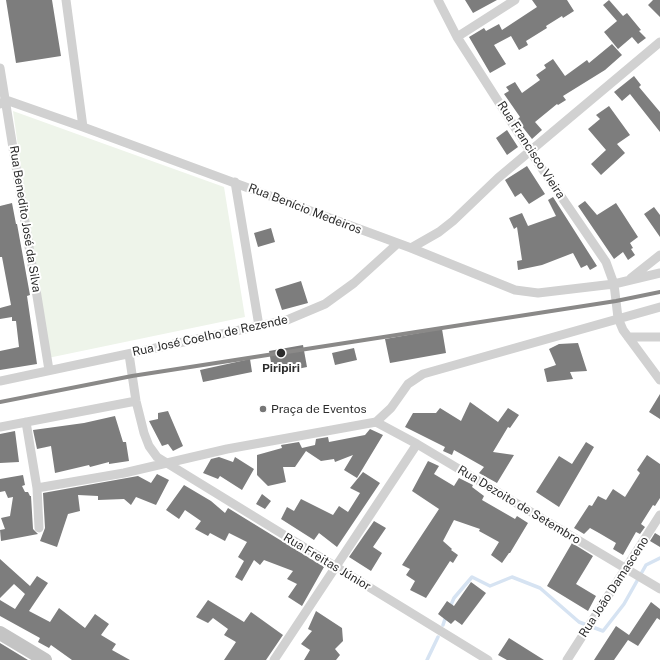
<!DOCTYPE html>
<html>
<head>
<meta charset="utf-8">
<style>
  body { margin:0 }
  canvas { display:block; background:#fff }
</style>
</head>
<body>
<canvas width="660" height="660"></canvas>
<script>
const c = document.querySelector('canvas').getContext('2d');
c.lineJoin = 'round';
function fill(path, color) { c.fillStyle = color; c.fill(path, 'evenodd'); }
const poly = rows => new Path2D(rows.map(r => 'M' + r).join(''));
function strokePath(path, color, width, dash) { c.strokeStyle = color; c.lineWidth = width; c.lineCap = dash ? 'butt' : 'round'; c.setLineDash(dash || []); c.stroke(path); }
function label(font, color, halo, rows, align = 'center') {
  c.font = font + ' "Public Sans",sans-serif'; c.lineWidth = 4; c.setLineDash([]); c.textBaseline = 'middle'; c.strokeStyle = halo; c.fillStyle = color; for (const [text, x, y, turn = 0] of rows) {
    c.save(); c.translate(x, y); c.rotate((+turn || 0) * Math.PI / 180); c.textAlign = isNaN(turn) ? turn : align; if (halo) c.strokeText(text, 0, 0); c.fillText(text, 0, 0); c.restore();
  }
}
fill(poly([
  [13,111,224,187,245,317,48,358]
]), '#eef4ea');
strokePath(poly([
  [450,607,454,598,472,577,490,586,512,577,540,588,579,622,603,631,624,604,646,565,660,558],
  [443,625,446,616],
  [427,660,438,637]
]), '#d6e3f2', 3.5);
fill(poly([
  [6,0,52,0,61,56,16,63],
  [465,0,497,0,473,13],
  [532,0,567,0,574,11,563,18,562,16,546,26,547,28,526,41,528,45,519,50,511,36,494,45,506,64,490,73,469,37,484,28,486,31,499,24,502,30,537,7],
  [609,0,623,16,627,13,641,30,639,31,646,38,638,44,632,37,618,49,604,32,617,21,603,5],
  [653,0,660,0,660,17,648,5],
  [612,44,622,55,605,70,563,96,566,100,558,105,557,104,535,122,542,130,532,139,517,120,520,117,504,94,509,91,506,87,515,82,522,93,540,80,536,75,546,68,544,65,553,59,565,76,587,60,589,63],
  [634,76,641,85,639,87,660,112,660,132,630,94,622,101,614,92],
  [609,106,630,135,617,144,625,153,601,175,591,164,606,150,588,129,600,119,596,115],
  [507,130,518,147,507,155,496,138],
  [527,166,545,194,529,204,521,193,515,197,505,180],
  [553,197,597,266,590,270,587,265,581,268,573,253,542,265,518,270,517,261,522,260,517,227,514,229,509,218,522,213,528,226,556,216,548,200],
  [585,201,597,215,616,203,638,237,630,243,633,248,631,249,635,255,628,260,623,252,614,259,578,206],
  [12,203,16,224,17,224,30,295,27,296,37,364,0,370,0,351,19,347,16,321,12,321,12,317,0,319,0,308,11,305,2,257,0,257,0,206],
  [654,207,660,215,660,237,644,214],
  [271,228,275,242,258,247,254,233],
  [301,281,308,303,282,310,275,289],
  [442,329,446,353,390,363,385,339],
  [578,343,587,371,570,372,573,379,547,382,544,369,556,365,549,349,559,344],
  [303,345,307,367,273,374,269,351],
  [354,348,357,360,335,365,332,353],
  [250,359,252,372,203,382,200,370],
  [660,394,660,419,649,412],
  [470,402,498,422,508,408,519,415,510,428,508,427,493,452,514,455,497,483,479,473,484,467,454,450,452,455,443,451,445,447,405,427,413,413,436,413,440,408,461,421],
  [168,411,183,446,173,451,168,444,162,446,149,421,158,419,158,413],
  [115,416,123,442,126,442,129,461,109,464,109,462,90,467,89,465,55,473,51,446,37,449,33,430,84,423],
  [370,429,383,435,357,478,344,470,353,455,335,462,334,459,321,461,306,451,295,467,283,467,286,482,268,486,257,475,257,455,282,448,281,445,299,442,302,448,315,445,316,439,328,437,329,442,365,435],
  [15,431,19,462,0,463,0,434],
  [586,442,594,447,559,507,536,492,559,456,572,464],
  [647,455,660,464,660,498,655,506,653,505,641,524,645,527,640,534,636,532,623,555,613,549,616,543,599,533,590,528,584,534,574,528,589,505,592,506,598,496,606,500,613,489,625,497,640,473,637,470],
  [219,457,233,462,235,457,254,469,242,490,220,476,218,479,203,473,211,459],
  [428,461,439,466,434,474,454,486,459,478,473,485,472,487,484,496,482,500,515,519,517,516,528,523,510,553,509,553,502,563,491,555,499,542,479,531,480,529,454,520,443,541,452,549,451,550,458,555,453,563,450,561,426,598,410,590,415,581,406,575,410,569,402,565,439,509,412,491],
  [363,472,380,483,337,547,319,533,314,540,281,519,287,507,294,511,301,499,333,515,339,506,348,512,360,493,350,488],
  [157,474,169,480,156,505,136,497,131,505,124,499,98,500,98,496,78,495,80,511,68,514,57,547,40,541,45,528,43,493,138,476,151,483],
  [23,475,25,485,22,486,25,492,28,492,30,496,31,496,33,529,38,534,1,541,0,530,5,529,1,518,10,516,13,497,8,498,5,491,0,492,0,479],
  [184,485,211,501,225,513,228,508,324,567,302,606,288,597,297,584,287,579,293,571,264,560,260,565,254,560,242,581,235,577,244,561,238,557,247,542,229,533,225,541,210,533,208,536,195,529,201,521,185,510,179,519,166,510],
  [262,494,271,501,265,509,256,504],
  [374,521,386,528,373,547,382,553,371,571,349,557],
  [655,533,660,536,660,547,650,541],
  [572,543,593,556,576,584,596,596,588,611,547,586],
  [0,559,30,586,37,576,48,583,29,611,50,622,59,608,85,628,95,614,109,624,101,635,116,644,112,650,130,660,72,660,51,645,49,648,38,642,40,638,0,616,0,600,15,609,25,594,14,584,0,598],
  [471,582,486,593,462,625,455,620,451,624,438,614,447,601,454,606],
  [208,600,244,622,251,612,283,635,266,660,224,660,236,642,224,635,228,629,213,618,208,623,196,617],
  [651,602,660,609,660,620,657,618,638,646,628,640,614,660,594,660,616,626,629,635],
  [316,611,342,628,343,641,335,649,340,655,336,660,304,660,310,650,301,644,312,631,308,629],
  [509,638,544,660,507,660,498,655],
  [0,643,28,660,0,660]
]), '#7d7d7d');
strokePath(poly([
  [66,0,83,127],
  [438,0,457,37,530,151,606,262,614,284,618,318,623,330,660,380],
  [457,37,515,0],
  [0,68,49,370],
  [0,104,6,100,83,127,411,248,515,290,538,293,614,284,660,273],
  [235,182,259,326],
  [411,248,439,232,453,221,498,178,660,42],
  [631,278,660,255],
  [628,337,660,337],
  [129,354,136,401,144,433,149,446,157,457,488,660],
  [0,381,287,320,325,304,354,283,397,244],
  [26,422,37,488,39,528],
  [376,422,417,444,660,589],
  [0,427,136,401],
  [37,488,124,473,227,449,376,422,391,408,408,384,423,374,660,307],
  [274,660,417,444],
  [567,660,660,515]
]), '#d1d1d1', 9);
strokePath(poly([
  [0,633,45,660]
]), '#c4c4c4', 14);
strokePath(poly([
  [0,402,132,376,616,301,660,292]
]), '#8a8988', 4);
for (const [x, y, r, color] of [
  [281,353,5,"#2c2c2c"],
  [263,409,4,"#767676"]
]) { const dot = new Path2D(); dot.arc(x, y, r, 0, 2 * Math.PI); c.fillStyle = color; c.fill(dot); strokePath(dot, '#fff', 1.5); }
label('12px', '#2c2c2c', '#fff', [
  ["Rua Francisco Vieira",531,150,57],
  ["Rua Benício Medeiros",305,209,21],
  ["Rua Benedito José da Silva",25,219,81],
  ["Rua José Coelho de Rezende",210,336,-12],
  ["Rua Dezoito de Setembro",519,505,31],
  ["Rua Freitas Júnior",327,562,31],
  ["Rua João Damasceno",614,587,-57]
]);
label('bold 12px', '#2c2c2c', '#fff', [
  ["Piripiri",281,368]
]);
label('12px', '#2c2c2c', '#fff', [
  ["Praça de Eventos",271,409]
], 'left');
</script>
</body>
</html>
